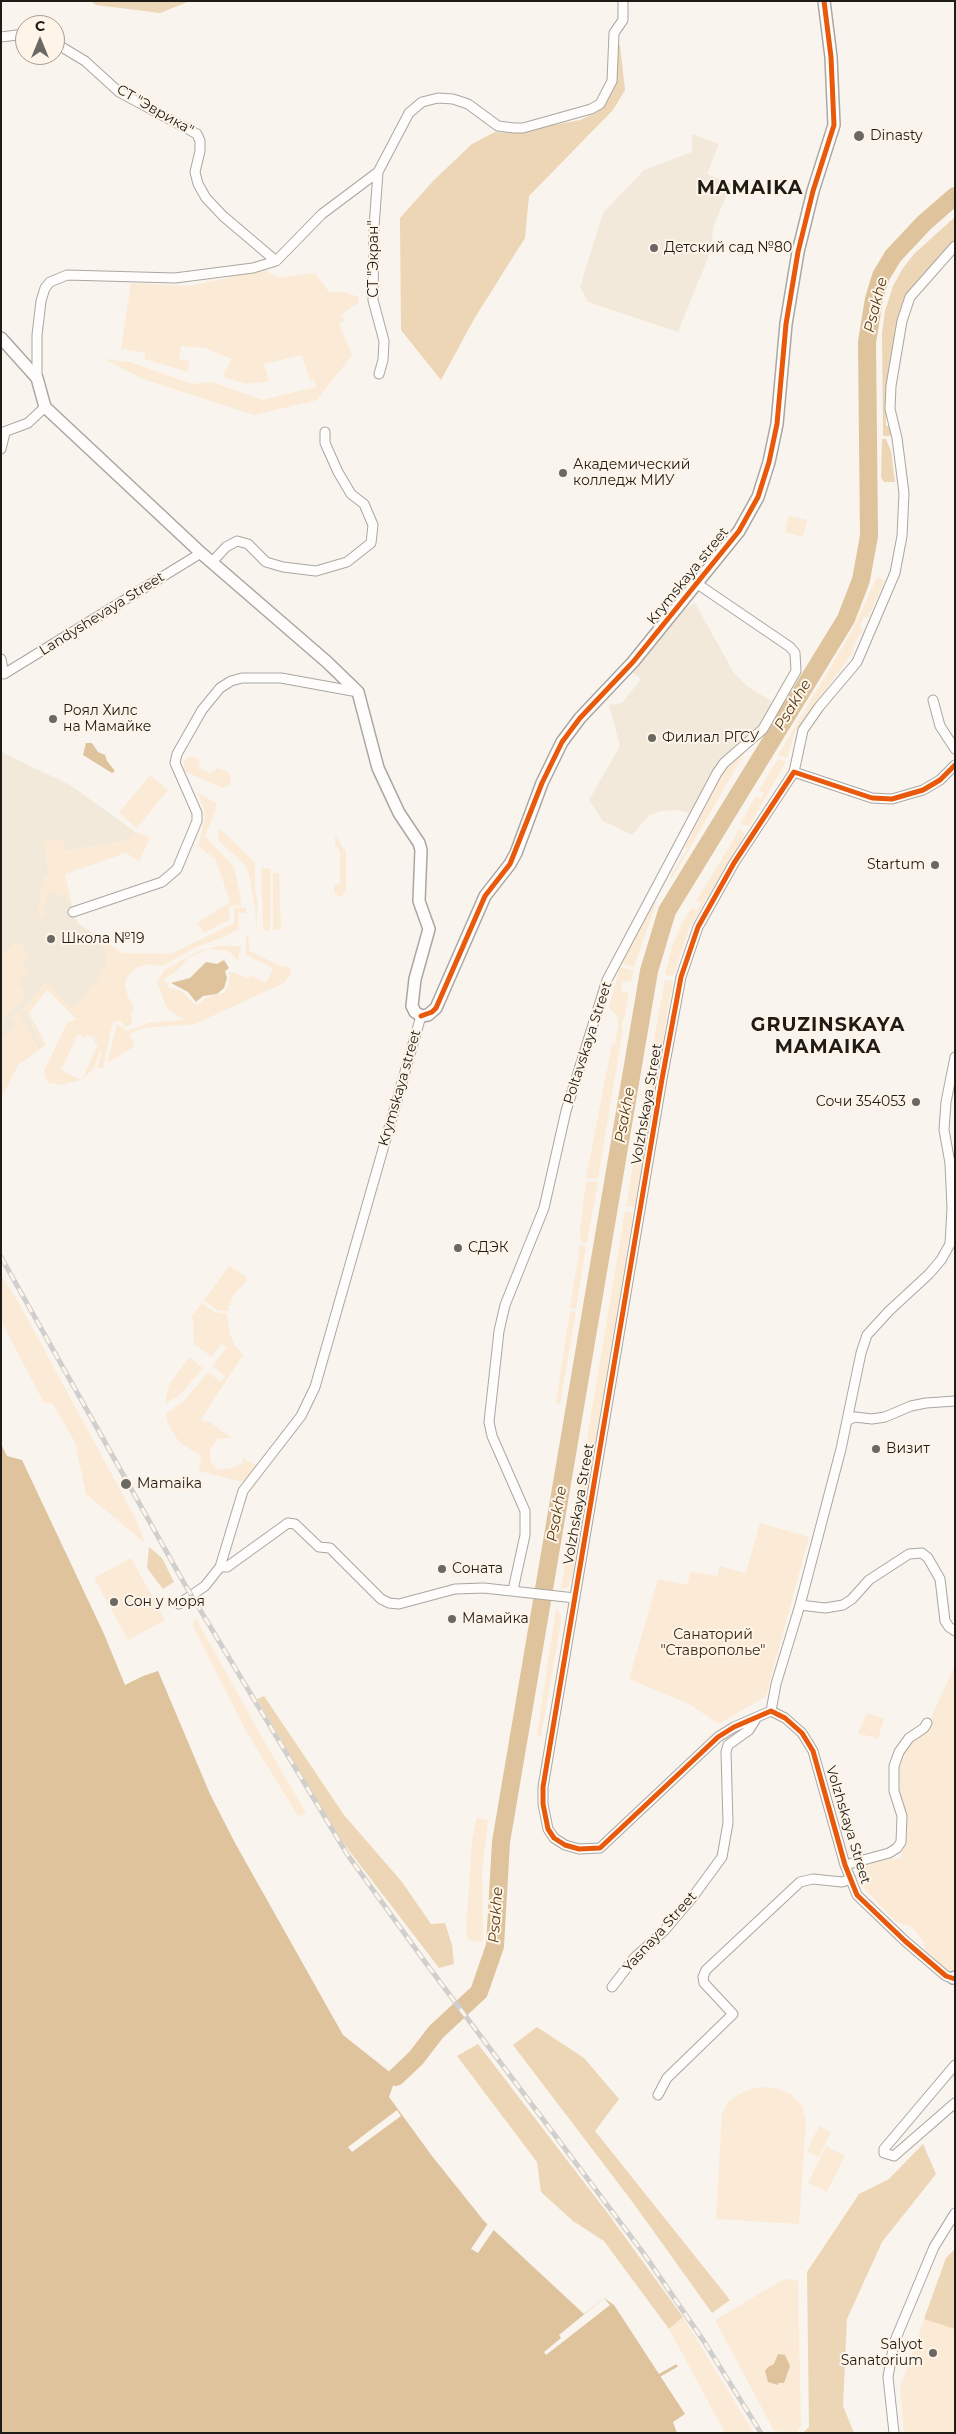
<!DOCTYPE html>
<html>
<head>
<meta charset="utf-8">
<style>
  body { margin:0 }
  #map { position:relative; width:956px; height:2434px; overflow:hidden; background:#f9f4ed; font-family:Montserrat,sans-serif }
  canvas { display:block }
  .frame { position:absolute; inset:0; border:2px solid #1f1c18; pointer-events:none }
  .north { position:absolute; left:15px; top:15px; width:50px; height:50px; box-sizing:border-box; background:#fef5e8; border:1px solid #a59e95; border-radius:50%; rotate:0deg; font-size:14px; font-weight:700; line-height:20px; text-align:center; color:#1f1c18 }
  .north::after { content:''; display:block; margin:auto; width:18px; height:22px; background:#6b6863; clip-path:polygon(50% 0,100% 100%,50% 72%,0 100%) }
</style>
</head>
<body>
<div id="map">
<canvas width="956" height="2434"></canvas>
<div class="frame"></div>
<div class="north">С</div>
</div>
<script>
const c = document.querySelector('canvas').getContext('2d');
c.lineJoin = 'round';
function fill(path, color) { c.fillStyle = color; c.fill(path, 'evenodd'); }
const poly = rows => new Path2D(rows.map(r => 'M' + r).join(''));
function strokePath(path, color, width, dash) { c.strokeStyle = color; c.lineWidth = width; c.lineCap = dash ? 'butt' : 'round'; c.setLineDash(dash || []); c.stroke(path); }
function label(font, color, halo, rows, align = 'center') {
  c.font = font + ' Montserrat,sans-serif'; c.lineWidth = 4; c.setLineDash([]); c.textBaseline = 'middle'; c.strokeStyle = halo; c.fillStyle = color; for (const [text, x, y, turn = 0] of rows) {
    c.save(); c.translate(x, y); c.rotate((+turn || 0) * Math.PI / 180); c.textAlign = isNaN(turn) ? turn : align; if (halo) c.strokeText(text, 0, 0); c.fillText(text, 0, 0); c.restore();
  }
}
fill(poly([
  [692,134,719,144,707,174,732,184,714,224,710,253,678,332,588,302,580,287,603,213,644,170,692,152],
  [695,603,734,673,747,686,773,702,757,730,722,759,690,813,677,810,660,811,648,816,632,835,603,821,589,800,620,746,609,705,622,703,641,679,632,672,677,613],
  [1,752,70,785,137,833,125,841,64,851,65,874,74,916,79,924,122,953,77,1020,47,989,29,1013,46,1045,18,1065,1,1098]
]), '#f3e9db');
fill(poly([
  [265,270,279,278,315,273,329,292,344,292,359,297,358,303,341,315,345,320,339,324,352,355,317,400,254,415,143,379,104,359,130,362,192,384,212,382,262,400,316,387,314,379,310,381,302,355,264,364,269,381,248,384,226,378,224,373,232,359,205,348,181,346,179,359,189,361,188,372,145,359,145,353,121,349,131,283,189,286],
  [789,516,807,520,803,537,785,532],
  [877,577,885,580,868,618,864,617,859,628,863,629,853,646,853,652,795,732,787,758,778,755,852,631],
  [748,747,690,848,672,878,670,877,687,849,685,847,707,804,704,803,725,768],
  [195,757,199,760,200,768,210,773,218,768,228,772,231,779,229,785,223,788,184,771,184,761,188,758],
  [778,759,786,762,749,826,746,826,741,823,756,796,761,799,764,793,759,790],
  [150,775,168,790,137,828,119,813],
  [197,792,216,803,216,809,205,836,234,867,240,894,241,905,229,906,229,920,204,933,197,923,230,902,216,860,198,846,205,818,203,806],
  [219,828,255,862,255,892,258,901,256,930,255,906,247,867,218,840],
  [738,829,744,833,744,836,689,929,673,976,665,975,672,947,682,923,692,908,697,910,701,903,696,901,735,837],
  [138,832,150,838,139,861,126,853,65,874,71,902,68,903,65,895,58,898,56,891,45,895,48,903,43,905,47,914,41,919,38,905,40,904,39,889,45,888,44,876,48,875,44,842,63,839,65,851,125,841],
  [335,835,346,852,346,891,342,896,338,897,334,892,334,886,340,883,340,851,335,845],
  [261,868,271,869,270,931,263,930],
  [273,873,279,873,281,930,273,930],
  [651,901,656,903,634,967,621,964],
  [246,907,246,913,238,913,239,929,226,936,197,947,162,966,149,964,136,968,127,977,125,984,128,997,134,1007,131,1013,132,1024,126,1027,120,1021,113,1022,103,1068,97,1068,102,1052,100,1051,94,1068,82,1080,98,1044,94,1042,95,1038,87,1035,86,1038,78,1034,61,1070,81,1080,61,1085,49,1083,45,1077,44,1071,67,1023,77,1019,47,989,29,1013,46,1045,42,1048,26,1012,22,1009,46,982,72,1010,97,980,106,963,106,950,79,924,122,953,171,954,234,923,234,908],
  [246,936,248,936,250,951,280,966,289,967,291,974,284,983,195,1024,142,1028,129,1034,134,1044,132,1048,107,1063,117,1024,127,1031,149,1023,184,1020,167,1008,157,983,164,970,188,957,199,951,219,946,241,946,238,961,229,951,209,949,188,958,178,970,164,979,169,988,181,991,193,1003,198,1005,207,997,224,993,229,984,229,971,248,978,250,975,266,983,273,968,246,955],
  [18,941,31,957,22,964,28,971,17,981,25,993,24,999,1,1021,1,955],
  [620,967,633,970,631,981,622,982,621,991,629,993,625,1016,621,1024,623,1029,598,1179,586,1178,612,1044,615,1045,618,1025,618,1018,609,1007],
  [665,980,673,981,659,1061,652,1051],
  [18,1011,39,1050,18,1065,1,1098,1,1039,17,1026,10,1018],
  [652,1056,659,1066,635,1207,626,1206],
  [586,1181,598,1182,587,1243,581,1242,580,1230],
  [625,1211,633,1213,592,1462,583,1462],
  [580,1245,586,1246,576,1309,570,1308],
  [229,1266,246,1276,247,1280,233,1296,228,1311,218,1311,204,1300],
  [1,1275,20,1305,137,1521,145,1543,86,1494,75,1442,52,1403,44,1403,1,1321],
  [202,1303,214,1312,227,1314,230,1334,234,1344,243,1355,201,1419,203,1422,208,1421,232,1438,217,1439,210,1449,210,1461,217,1470,232,1468,243,1463,242,1458,256,1465,247,1483,199,1471,201,1456,179,1442,168,1424,166,1414,184,1401,208,1372,221,1382,225,1376,213,1366,227,1347,221,1344,212,1357,194,1344,193,1319,191,1317],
  [570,1311,576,1312,560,1404,556,1403],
  [189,1357,203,1368,181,1394,165,1404,169,1385],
  [582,1470,590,1470,572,1578,568,1587,561,1589],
  [760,1523,809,1537,766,1696,719,1724,689,1704,629,1679,658,1579,687,1585,691,1571,717,1576,720,1566,746,1573],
  [131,1558,165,1620,128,1640,94,1578],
  [556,1608,561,1616,560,1628,541,1736,537,1735],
  [195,1617,263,1739,306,1813,298,1816,246,1731,193,1626],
  [955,1665,955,1970,949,1973,925,1949,924,1942,915,1931,910,1926,896,1922,861,1885,862,1862,901,1858,905,1831,897,1774,901,1757,911,1740,926,1729],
  [867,1713,884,1718,878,1739,858,1733],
  [477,1818,488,1820,482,1872,483,1942,468,1940,466,1932,472,1840],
  [761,2087,777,2088,791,2094,802,2106,806,2121,799,2224,716,2219,722,2113,729,2101,744,2091],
  [819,2126,831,2132,819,2157,807,2151],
  [826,2146,845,2156,827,2192,808,2183],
  [955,2249,955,2433,904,2433,900,2388,946,2258],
  [784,2279,798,2280,801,2426,796,2433,774,2431,715,2320],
  [683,2317,754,2433,725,2433,669,2329]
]), '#fbebd6');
fill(poly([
  [91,1,190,1,160,13,96,5],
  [617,44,620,45,625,90,613,110,529,196,525,238,474,319,441,380,401,330,400,218,434,180,472,144,495,132,511,133,580,120,597,112,607,101,614,88],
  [955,217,955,241,908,295,886,412,886,426,889,426,891,436,883,436,882,333,885,311,893,286,903,268,915,253],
  [882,439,886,439,891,451,895,482,884,482,881,477],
  [149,1547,162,1558,174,1582,163,1589,147,1568],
  [264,1696,344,1815,402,1882,431,1924,445,1923,452,1945,454,1964,439,1968,338,1836,257,1699],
  [537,2027,584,2058,619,2099,595,2131,730,2300,712,2313,634,2204,513,2045],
  [478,2044,606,2211,683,2317,669,2329,604,2241,573,2221,541,2192,537,2162,457,2056],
  [923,2144,936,2174,882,2242,847,2319,843,2406,854,2433,803,2433,809,2427,807,2272,859,2194,889,2179],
  [955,2249,955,2329,924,2319,946,2258]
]), '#edd6b6');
fill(poly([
  [86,743,92,743,98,752,105,755,107,761,115,771,112,773,83,755],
  [224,960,229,968,225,971,227,978,224,988,217,994,203,996,196,1002,188,992,171,983,190,978,206,962,217,964],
  [1,1444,7,1456,22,1460,104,1634,125,1685,143,1676,158,1671,210,1794,235,1843,343,2035,396,2077,389,2097,432,2156,484,2221,584,2314,604,2298,614,2305,685,2414,673,2422,677,2433,1,2433],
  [778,2354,785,2355,790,2366,784,2383,778,2383,778,2385,768,2382,765,2371,768,2367,774,2364]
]), '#dec39c');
fill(poly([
  [397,2110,401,2116,352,2152,348,2147],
  [489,2222,495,2228,478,2253,471,2249],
  [604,2298,610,2305,546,2355,544,2352,561,2338,559,2335]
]), '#f9f4ed');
strokePath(poly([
  [660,2375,676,2366]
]), '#dec39c', 3);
strokePath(poly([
  [396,2077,416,2058,436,2032,479,1992,495,1946,501,1842,649,971,667,911,846,619,861,580,869,536,867,342,874,299,881,276,893,256,924,223,955,196]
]), '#dec39c', 18);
const street = poly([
  [1,37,25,34],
  [55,43,85,61,119,92,197,134,200,141,200,151,195,172,198,184,206,198,223,216,276,261],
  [378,172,374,227,373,300,384,341,383,360,379,374],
  [37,378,37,335,41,301,45,288,50,282,67,275,175,278,253,268,276,261,322,214,378,172,409,113,422,102,438,98,453,99,468,104,498,126,514,128,523,128,591,109,600,104,612,81,614,33,623,20,623,1],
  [1,433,28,423,45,407],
  [1,449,5,433],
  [212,562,226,547,237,541,248,544,266,562,283,567,316,571,347,562,371,543,373,525,364,504,351,494,338,472,325,443,325,432],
  [1,659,4,674],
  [4,674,201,553],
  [933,700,940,726,955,749],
  [955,765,940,780,923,790,892,799,872,798,794,772,734,863,698,927,681,977,662,1079,543,1787,543,1804,548,1829,554,1838,565,1845,579,1849,600,1848,718,1737,734,1727,771,1711,785,1718,802,1733,813,1751,845,1865,857,1895,905,1941,946,1976,955,1979],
  [794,772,803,730,819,707,857,662,895,573,902,536,904,493,897,438,890,409,891,386,902,321,910,297,955,246],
  [73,912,162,882,177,869,197,821,197,813,175,763,177,754,202,710,220,688,231,681,242,678,281,678,358,692],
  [848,1420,855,1417,872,1419,885,1417,911,1406,926,1403,955,1401],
  [220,1567,227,1567,288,1523,295,1524,319,1547,330,1548,381,1599,389,1603,399,1604,455,1589,484,1588,575,1598],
  [513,1590,525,1535,525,1511,492,1436,489,1422,499,1331,505,1305,544,1208,566,1111,607,980,717,773,724,763,763,729,796,671,795,653,790,647,696,583],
  [179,1604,205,1586,220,1567,243,1491,301,1416,315,1387,421,1016],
  [800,1605,825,1608,843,1605,852,1599,869,1580,909,1554,922,1553,928,1558,940,1579,945,1621,949,1627,955,1631],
  [771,1711,776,1684,800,1605,841,1449,861,1353,867,1335,889,1311,929,1274,941,1260,950,1244,952,1208,950,1163,944,1130,946,1102,955,1057],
  [845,1865,889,1853,897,1848,901,1842,902,1816,894,1791,894,1766,899,1752,909,1738,924,1728,927,1723],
  [612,1987,635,1957,664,1931,692,1898,722,1857,728,1823,726,1752,728,1745,749,1730,757,1717],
  [955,2065,884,2149,884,2153,894,2156,955,2103],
  [658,2095,667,2078,733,2014,704,1983,703,1977,706,1970,800,1882,813,1879,842,1882,851,1879],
  [894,2433,888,2377,894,2343,934,2247,955,2213]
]);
const secondary = poly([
  [1,338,37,378,45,407,201,553,327,662,358,692,378,768,399,813,419,843,421,850,419,901,429,929,415,979,412,1006,415,1012,421,1016,428,1015,436,1008,485,896,510,864,516,853,542,783,562,742,580,718,633,662,739,531,758,497,769,462,777,424,786,324,798,252,813,191,834,125,831,57,824,1],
  [953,1978,955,1977]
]);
strokePath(street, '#aaa7a2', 11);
strokePath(secondary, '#aaa7a2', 14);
strokePath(street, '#fefdfc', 9);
strokePath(secondary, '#fefdfc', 11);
const rail = poly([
  [1,1257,184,1583,347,1854,428,1966,644,2254,705,2343,761,2433]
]);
strokePath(rail, '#d0cfcd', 5);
strokePath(rail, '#fef5e8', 3, [9]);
strokePath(poly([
  [955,765,940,780,923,790,892,799,872,798,794,772,734,863,698,927,681,977,662,1079,543,1787,543,1804,548,1829,554,1838,565,1845,579,1849,600,1848,718,1737,734,1727,771,1711,785,1718,802,1733,813,1751,845,1865,857,1895,905,1941,946,1976,955,1979],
  [421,1016,432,1012,436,1008,485,896,510,864,542,783,562,742,580,718,633,662,739,531,758,497,769,462,777,424,786,324,798,252,813,191,834,125,831,57,824,1]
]), '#e8590c', 5);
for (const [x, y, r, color] of [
  [859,136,6,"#6b6863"],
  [654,248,5,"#6b6863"],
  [563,473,5,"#6b6863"],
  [53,719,5,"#6b6863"],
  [652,738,5,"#6b6863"],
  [935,865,5,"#6b6863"],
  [51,939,5,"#6b6863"],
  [916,1102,5,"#6b6863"],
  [458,1248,5,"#6b6863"],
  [876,1449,5,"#6b6863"],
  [126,1484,6,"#6b6863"],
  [442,1569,5,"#6b6863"],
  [114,1602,5,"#6b6863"],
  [452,1619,5,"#6b6863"],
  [933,2353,5,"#6b6863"]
]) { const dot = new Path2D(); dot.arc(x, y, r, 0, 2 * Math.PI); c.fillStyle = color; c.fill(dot); strokePath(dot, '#fef5e8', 2); }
label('14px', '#1f1c18', '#fef5e8', [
  ["СТ \"Эврика\"",155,110,30],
  ["СТ \"Экран\"",374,259,-90],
  ["Krymskaya street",688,576,-51],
  ["Landyshevaya Street",102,614,-32],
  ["Poltavskaya Street",588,1043,-72],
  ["Krymskaya street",400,1088,-74],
  ["Volzhskaya Street",647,1104,-80],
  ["Volzhskaya Street",579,1504,-80],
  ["Volzhskaya Street",848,1825,73],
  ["Yasnaya Street",660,1932,-48]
]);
label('14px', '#1f1c18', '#fef5e8', [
  ["Dinasty",870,136],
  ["Детский сад №80",664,248],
  ["Академический",573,465],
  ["колледж МИУ",573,481],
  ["Роял Хилс",63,711],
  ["на Мамайке",63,727],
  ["Филиал РГСУ",662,738],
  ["Startum",925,865,"right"],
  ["Школа №19",61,939],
  ["Сочи 354053",906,1102,"right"],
  ["СДЭК",468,1248],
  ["Визит",886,1449],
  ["Mamaika",137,1484],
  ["Соната",452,1569],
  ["Сон у моря",124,1602],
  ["Мамайка",462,1619],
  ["Salyot",923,2345,"right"],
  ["Sanatorium",923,2361,"right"]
], 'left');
label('14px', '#37270f', '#fef5e8', [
  ["Санаторий",713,1635],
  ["\"Ставрополье\"",713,1651]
]);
label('italic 15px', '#573d14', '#fef5e8', [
  ["Psakhe",876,305,-76],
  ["Psakhe",793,705,-59],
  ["Psakhe",625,1115,-80],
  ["Psakhe",557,1514,-80],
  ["Psakhe",496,1915,-86]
]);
c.letterSpacing = '1px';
label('bold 19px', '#1f1c18', '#fef5e8', [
  ["MAMAIKA",750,188],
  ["GRUZINSKAYA",828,1025],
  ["MAMAIKA",828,1047]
]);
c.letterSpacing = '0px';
</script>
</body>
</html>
